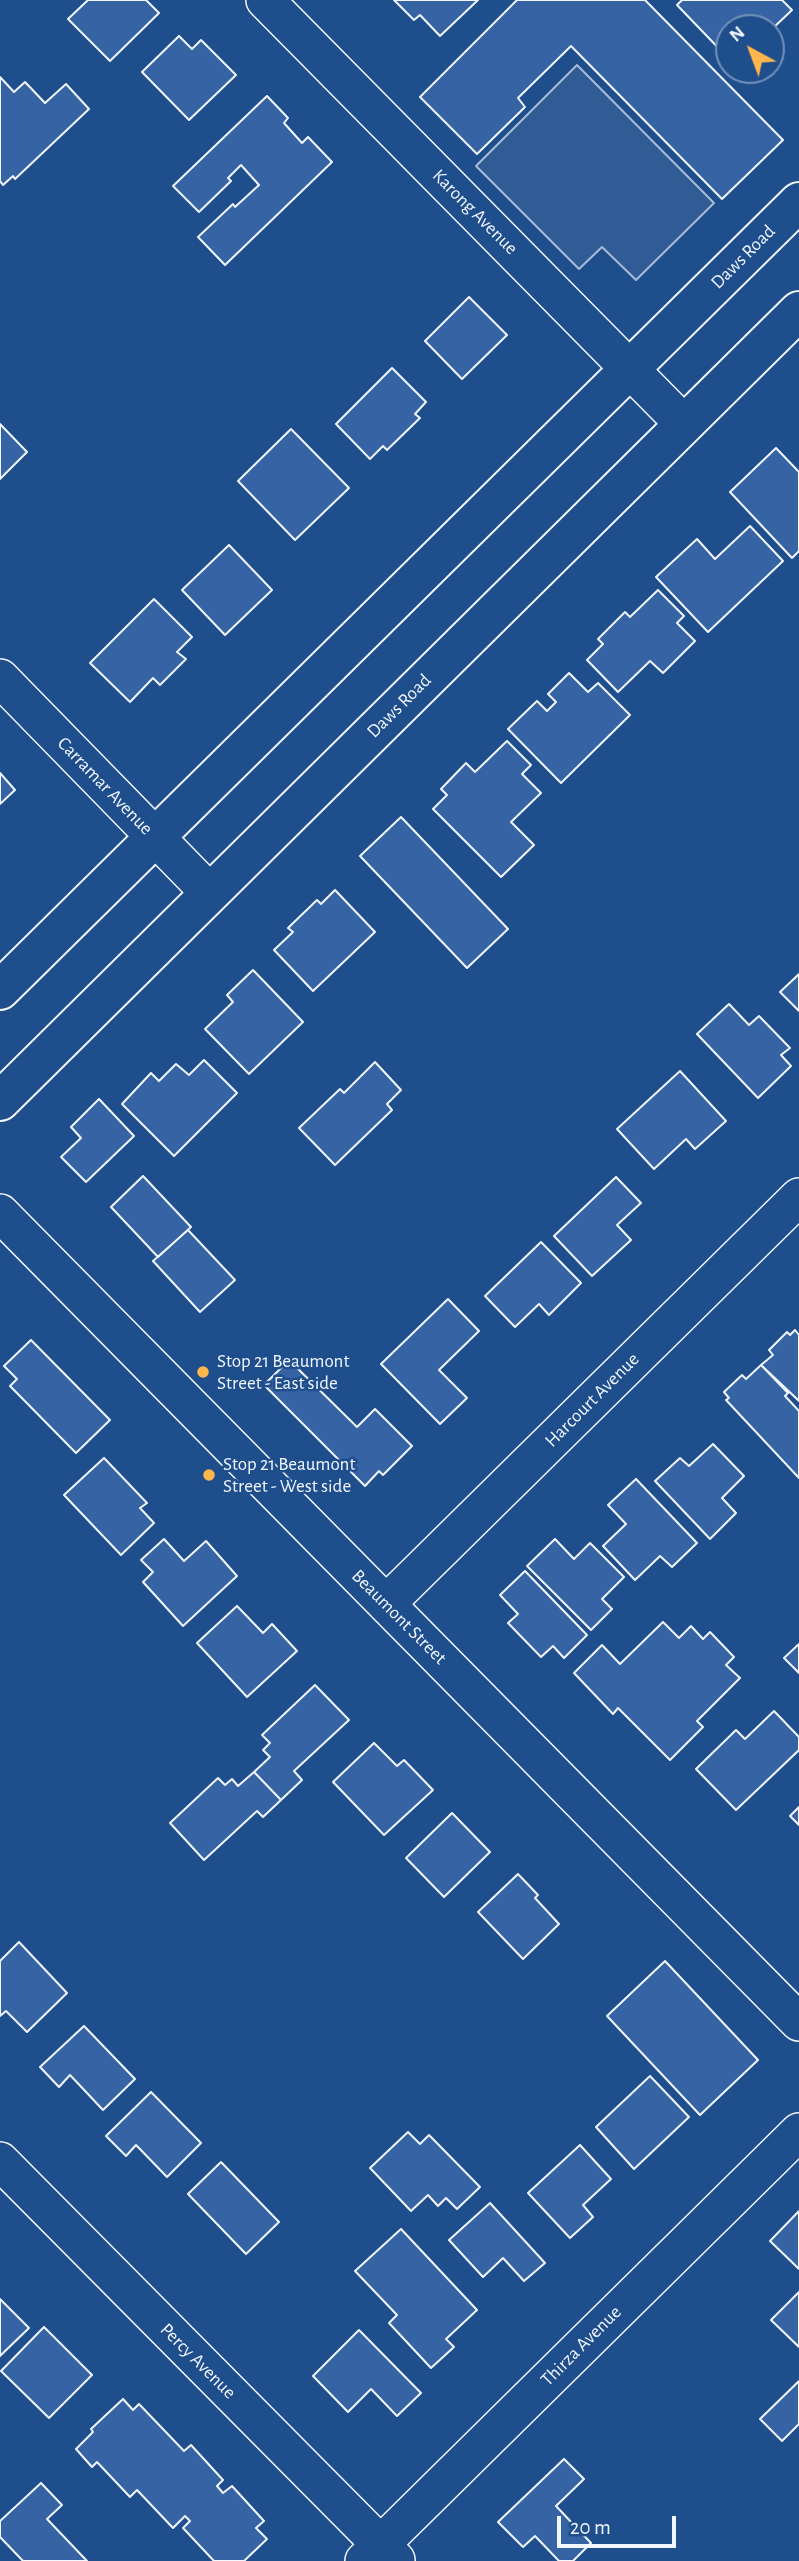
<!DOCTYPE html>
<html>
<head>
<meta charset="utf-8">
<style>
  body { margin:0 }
  #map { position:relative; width:799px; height:2561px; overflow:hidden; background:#1f4e8c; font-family:"Alegreya Sans",sans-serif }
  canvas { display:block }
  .north { position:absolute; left:715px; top:14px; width:70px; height:70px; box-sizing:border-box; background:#1f4e8c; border:2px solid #7391ba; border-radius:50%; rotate:319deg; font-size:19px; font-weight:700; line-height:28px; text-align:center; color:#f2f6ff }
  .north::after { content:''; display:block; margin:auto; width:24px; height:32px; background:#ffb74d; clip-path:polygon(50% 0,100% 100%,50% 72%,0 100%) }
  .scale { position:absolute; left:557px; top:2516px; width:119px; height:32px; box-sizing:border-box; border:4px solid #f2f6ff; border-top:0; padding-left:9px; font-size:21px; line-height:24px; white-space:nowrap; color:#f2f6ff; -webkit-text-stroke:5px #1f4e8c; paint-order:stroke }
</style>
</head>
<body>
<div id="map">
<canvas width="799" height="2561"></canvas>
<div class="north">N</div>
<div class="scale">20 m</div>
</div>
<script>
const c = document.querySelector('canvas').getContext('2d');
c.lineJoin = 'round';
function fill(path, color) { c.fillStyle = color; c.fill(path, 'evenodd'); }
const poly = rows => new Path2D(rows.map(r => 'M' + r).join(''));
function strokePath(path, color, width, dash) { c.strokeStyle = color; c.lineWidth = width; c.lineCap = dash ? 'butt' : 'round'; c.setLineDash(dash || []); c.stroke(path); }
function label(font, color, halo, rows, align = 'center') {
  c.font = font + ' "Alegreya Sans",sans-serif'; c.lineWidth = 5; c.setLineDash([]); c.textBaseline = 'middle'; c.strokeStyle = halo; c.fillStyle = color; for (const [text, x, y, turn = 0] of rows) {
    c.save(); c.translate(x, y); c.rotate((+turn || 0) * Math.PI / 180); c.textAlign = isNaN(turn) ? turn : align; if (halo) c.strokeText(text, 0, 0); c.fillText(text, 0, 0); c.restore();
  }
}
const parking = poly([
  [577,65,714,203,636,280,602,247,579,269,476,166,577,65]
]);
fill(parking, '#305b95');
strokePath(parking, '#a8bbd7', 2);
const building = poly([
  [88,0,146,0,159,13,110,61,68,19,88,0],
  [394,0,478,0,440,36,420,15,414,20,394,0],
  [517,0,645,0,783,140,722,199,571,46,518,98,525,107,477,154,420,97,517,0],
  [682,0,782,0,792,10,771,30,771,28,729,28,729,59,677,5,682,0],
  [179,36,192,49,201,40,236,75,189,120,142,72,179,36],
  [0,77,14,92,25,82,45,103,66,84,89,109,15,179,13,176,3,185,0,181,0,77],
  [267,96,288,118,284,123,302,143,308,137,332,162,225,265,198,237,233,204,235,207,259,185,241,165,228,178,231,181,199,212,173,186,267,96],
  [469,297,507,335,462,379,425,341,469,297],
  [392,368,426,402,415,414,420,418,387,450,383,446,370,459,336,424,392,368],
  [0,424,27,452,0,479,0,424],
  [291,429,349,488,295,540,238,481,291,429],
  [776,448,799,472,799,551,792,558,730,492,776,448],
  [750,526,783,561,708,632,656,577,697,539,715,559,750,526],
  [229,545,272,590,225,635,182,590,229,545],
  [658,590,684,616,677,623,695,641,663,673,650,661,618,692,587,660,603,644,598,639,625,612,630,617,658,590],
  [154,599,192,637,177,652,186,659,160,685,153,678,130,702,90,663,154,599],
  [569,673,588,692,598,683,630,715,561,783,508,729,537,701,547,711,556,702,548,694,569,673],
  [507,741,531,765,522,774,541,793,511,822,534,845,501,877,433,809,447,795,441,789,466,763,475,772,507,741],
  [0,773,15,790,0,804,0,773],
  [401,817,508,929,467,968,360,856,401,817],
  [335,890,375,932,313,991,274,950,293,932,288,928,317,900,321,904,335,890],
  [253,970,303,1022,249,1074,205,1029,233,1002,227,995,253,970],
  [799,974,799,1011,780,992,799,974],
  [729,1004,749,1025,759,1016,790,1048,781,1055,791,1066,758,1098,697,1034,729,1004],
  [204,1060,237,1093,174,1156,122,1104,151,1073,159,1081,176,1064,189,1075,204,1060],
  [375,1062,401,1090,387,1104,392,1110,335,1165,299,1128,340,1089,344,1093,375,1062],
  [680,1071,726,1121,695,1149,686,1139,654,1169,617,1129,680,1071],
  [99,1099,134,1136,86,1182,61,1157,81,1138,71,1127,99,1099],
  [143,1176,191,1227,158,1257,111,1207,143,1176],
  [616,1177,641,1203,617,1225,631,1240,592,1276,554,1236,616,1177],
  [188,1230,235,1280,200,1312,153,1261,188,1230],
  [541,1242,581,1283,549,1315,539,1304,515,1327,485,1296,541,1242],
  [448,1299,479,1331,439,1370,467,1398,440,1424,381,1364,448,1299],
  [795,1330,799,1335,799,1401,761,1365,773,1355,769,1350,787,1332,790,1335,795,1330],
  [31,1340,110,1420,76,1453,10,1386,17,1379,4,1366,31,1340],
  [289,1360,357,1427,375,1409,412,1446,383,1475,379,1471,365,1486,264,1385,289,1360],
  [761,1365,788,1393,785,1396,799,1411,799,1478,726,1400,729,1398,724,1392,742,1375,746,1379,761,1365],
  [713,1444,744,1476,722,1498,736,1513,710,1539,655,1481,680,1458,689,1466,713,1444],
  [104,1458,147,1503,140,1508,154,1523,121,1555,64,1495,104,1458],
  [636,1479,697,1543,672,1567,660,1556,635,1580,603,1546,626,1524,608,1505,636,1479],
  [164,1539,184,1561,206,1541,237,1576,183,1626,143,1582,153,1572,141,1560,164,1539],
  [555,1539,574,1559,590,1543,624,1577,602,1599,612,1609,591,1630,527,1566,555,1539],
  [525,1571,587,1635,564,1658,553,1646,541,1657,508,1623,518,1614,500,1595,525,1571],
  [237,1606,263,1633,272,1624,297,1651,247,1697,197,1643,237,1606],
  [663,1622,679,1638,691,1626,703,1639,710,1632,734,1657,726,1665,740,1678,697,1721,703,1727,670,1760,618,1708,613,1714,574,1673,602,1645,620,1664,663,1622],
  [799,1644,799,1673,784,1658,799,1644],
  [315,1685,349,1720,294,1771,302,1780,281,1800,254,1772,270,1757,263,1750,270,1743,262,1735,315,1685],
  [774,1711,799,1737,799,1750,736,1810,696,1769,736,1730,745,1739,774,1711],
  [374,1743,397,1766,404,1760,433,1790,384,1835,333,1782,374,1743],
  [254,1772,281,1800,263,1817,257,1811,204,1860,170,1823,218,1778,225,1785,232,1779,238,1786,254,1772],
  [799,1807,799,1825,790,1816,799,1807],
  [452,1813,490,1852,444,1897,406,1858,452,1813],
  [518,1874,538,1895,535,1898,559,1924,523,1959,478,1912,518,1874],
  [19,1942,67,1993,27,2032,6,2011,0,2016,0,1961,19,1942],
  [665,1961,758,2060,700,2115,607,2016,665,1961],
  [84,2026,135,2079,103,2110,70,2075,59,2087,40,2067,84,2026],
  [650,2076,689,2117,634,2169,596,2127,650,2076],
  [151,2092,201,2143,167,2177,136,2145,126,2156,106,2136,151,2092],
  [408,2132,420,2144,429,2135,480,2187,457,2209,446,2198,438,2206,428,2195,411,2211,370,2168,408,2132],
  [580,2145,611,2179,583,2205,593,2217,570,2238,528,2193,580,2145],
  [221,2162,279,2222,246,2254,188,2194,221,2162],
  [490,2203,545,2263,524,2281,503,2258,483,2277,449,2240,490,2203],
  [799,2211,799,2269,770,2241,799,2211],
  [401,2229,477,2310,446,2339,454,2347,431,2368,389,2323,397,2315,355,2271,401,2229],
  [799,2292,799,2347,771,2320,799,2292],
  [0,2299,29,2328,0,2356,0,2299],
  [44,2327,92,2375,49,2418,1,2371,44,2327],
  [359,2330,421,2393,397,2416,371,2389,348,2412,313,2376,359,2330],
  [799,2381,799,2424,782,2441,760,2419,799,2381],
  [123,2399,133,2410,139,2404,184,2451,191,2445,223,2480,217,2486,223,2493,232,2486,264,2521,256,2528,267,2539,244,2561,214,2561,183,2528,190,2521,185,2516,173,2528,137,2490,130,2497,97,2462,92,2467,76,2449,93,2432,91,2429,123,2399],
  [564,2459,584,2479,556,2506,591,2543,573,2561,559,2561,535,2536,523,2547,498,2522,564,2459],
  [41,2483,62,2505,47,2519,87,2561,23,2561,0,2537,0,2521,41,2483]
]);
fill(building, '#3563a3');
strokePath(building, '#f2f6ff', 2);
const minor = poly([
  [265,0,684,424],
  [0,678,210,893],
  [0,1213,799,2022],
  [386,1604,799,1197],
  [0,2161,396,2560],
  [364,2561,799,2132]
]);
const secondary = poly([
  [0,990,799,202],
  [0,1101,799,311]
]);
strokePath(minor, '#f2f6ff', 40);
strokePath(secondary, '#f2f6ff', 42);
strokePath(minor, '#1f4e8c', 37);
strokePath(secondary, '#1f4e8c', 38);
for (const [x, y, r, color] of [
  [203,1372,7,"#ffb74d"],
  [209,1475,7,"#ffb74d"]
]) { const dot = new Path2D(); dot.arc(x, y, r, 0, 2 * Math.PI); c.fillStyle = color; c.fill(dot); strokePath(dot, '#1f4e8c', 2.5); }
label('19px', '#f2f6ff', '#1f4e8c', [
  ["Karong Avenue",475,212,45],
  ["Daws Road",743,257,-45],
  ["Daws Road",399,706,-45],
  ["Carramar Avenue",105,786,46],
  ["Harcourt Avenue",592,1400,-45],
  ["Beaumont Street",399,1617,45],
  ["Thirza Avenue",581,2346,-45],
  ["Percy Avenue",198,2361,45]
]);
label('19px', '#f2f6ff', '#1f4e8c', [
  ["Stop 21 Beaumont",217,1361],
  ["Street - East side",217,1383],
  ["Stop 21 Beaumont",223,1464],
  ["Street - West side",223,1486]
], 'left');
</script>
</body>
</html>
